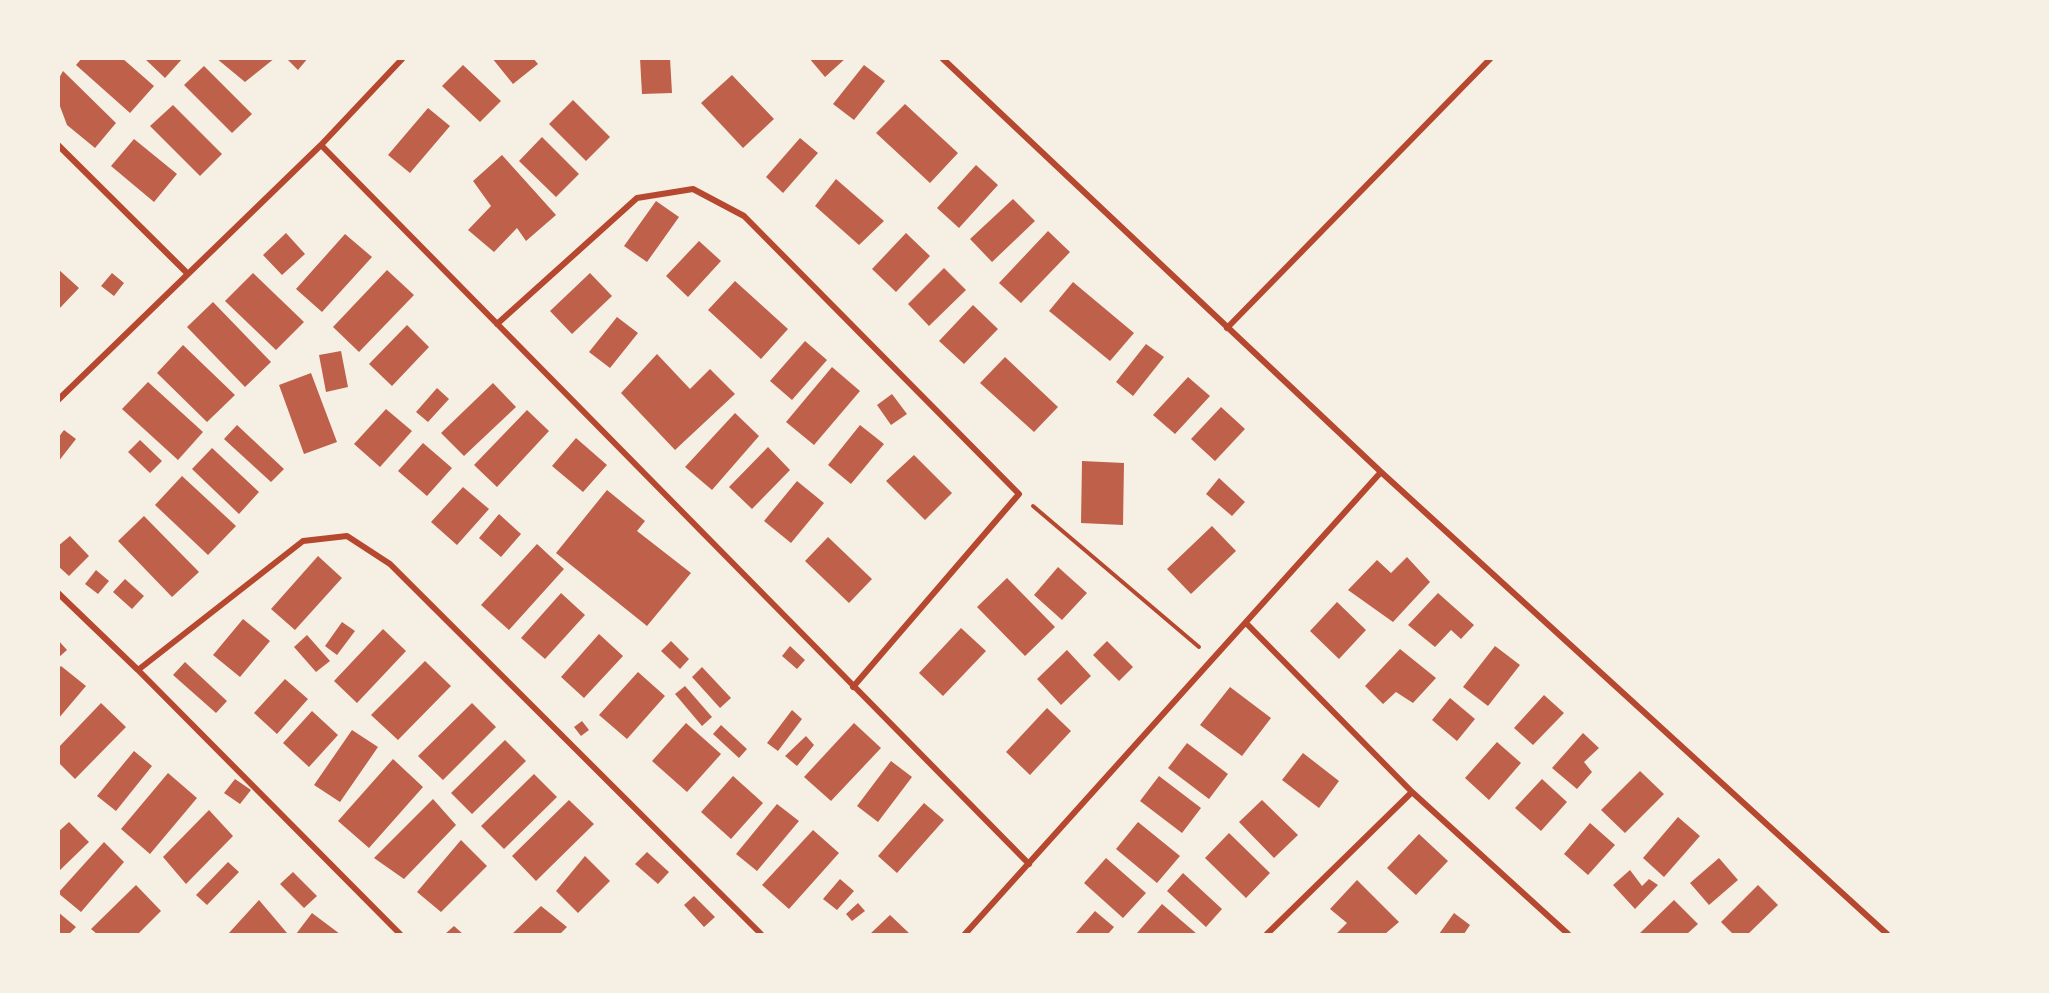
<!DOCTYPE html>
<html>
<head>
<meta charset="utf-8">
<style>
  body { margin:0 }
  #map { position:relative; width:2049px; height:993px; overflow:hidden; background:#f6efe4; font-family:"Fira Sans Condensed",sans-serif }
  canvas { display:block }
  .frame { position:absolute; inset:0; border:60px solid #f6efe4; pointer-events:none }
</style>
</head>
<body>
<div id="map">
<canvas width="2049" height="993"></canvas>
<div class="frame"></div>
</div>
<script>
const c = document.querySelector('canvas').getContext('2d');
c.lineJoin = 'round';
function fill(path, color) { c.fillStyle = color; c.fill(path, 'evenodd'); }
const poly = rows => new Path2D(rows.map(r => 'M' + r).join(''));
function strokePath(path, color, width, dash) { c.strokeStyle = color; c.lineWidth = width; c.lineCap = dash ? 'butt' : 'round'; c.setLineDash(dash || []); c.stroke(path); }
fill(poly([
  [82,58,122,58,154,86,130,113,76,65],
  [144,58,183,58,165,78],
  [216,58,275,58,245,82],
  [286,58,308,58,298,70],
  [492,58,533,58,538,64,513,84],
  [640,58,670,58,672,93,642,94],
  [809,58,846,58,825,77],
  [463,65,501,101,480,122,442,86],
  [864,65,885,81,854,120,833,104],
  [204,66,252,114,232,133,184,85],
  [63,71,116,123,95,148,67,125,58,101,58,80],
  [732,75,774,119,743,148,701,103],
  [573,100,610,137,586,161,549,124],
  [905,104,958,153,930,183,876,133],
  [173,105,222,154,200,176,150,126],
  [428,108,450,126,410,173,388,155],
  [542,137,579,174,556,197,519,161],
  [800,138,818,153,783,193,766,177],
  [134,139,177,174,154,202,111,166],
  [502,155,556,215,526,241,517,228,494,252,468,230,491,206,473,181],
  [976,165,998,185,959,228,937,208],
  [836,179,884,221,859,245,815,206],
  [1013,199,1035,221,992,262,970,239],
  [656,201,679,217,647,262,624,246],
  [1048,231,1070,252,1021,303,999,283],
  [286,233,305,254,282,275,263,255],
  [906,233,930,256,896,292,872,269],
  [345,234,372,257,322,312,296,289],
  [699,241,721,261,688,297,666,276],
  [944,268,966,290,929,326,908,304],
  [58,269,79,288,58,310],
  [387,270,414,295,359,352,333,327],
  [112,273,124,283,114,296,101,286],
  [253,273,304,322,276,350,225,301],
  [590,273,612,296,572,334,550,311],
  [735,281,788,329,761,359,708,310],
  [1073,282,1134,333,1110,361,1049,311],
  [213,302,271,362,245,387,187,327],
  [973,305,998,329,964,364,939,341],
  [617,317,638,333,610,368,589,352],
  [407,325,429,347,392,386,369,364],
  [805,341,827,360,792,400,770,381],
  [1146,344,1164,357,1133,396,1116,382],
  [183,345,235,395,207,422,157,373],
  [341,351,348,387,326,392,319,355],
  [657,354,690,389,710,369,735,394,675,450,621,393],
  [1005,357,1058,407,1034,432,980,383],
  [832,367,860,391,814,445,786,422],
  [311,373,337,442,304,454,279,385],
  [1188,377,1210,396,1175,434,1153,415],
  [148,382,203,432,178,460,122,409],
  [493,383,516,407,464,456,441,433],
  [437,388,449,399,428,422,416,412],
  [892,394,907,414,891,425,877,405],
  [1221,407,1245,429,1215,461,1191,439],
  [386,409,412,431,380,467,354,444],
  [527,410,549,431,497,487,474,465],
  [735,413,759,436,712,490,685,467],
  [237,425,284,469,271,482,224,439],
  [860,425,884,444,851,484,828,465],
  [64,430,76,439,58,462,58,438],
  [576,438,607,465,583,492,552,466],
  [140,440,162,461,150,473,128,452],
  [423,443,452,468,427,496,398,471],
  [768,447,790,470,752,509,729,487],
  [212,448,259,492,239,514,192,469],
  [914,455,952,493,925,520,886,481],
  [1082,461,1124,463,1123,525,1081,523],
  [182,476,236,526,208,555,155,505],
  [1219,478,1245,502,1232,516,1206,494],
  [797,481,824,503,791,543,764,521],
  [463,487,489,509,457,545,431,522],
  [607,490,645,521,637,531,691,573,647,626,556,553],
  [499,514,521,534,501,557,479,538],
  [144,516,199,572,172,597,118,541],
  [1212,526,1236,551,1191,594,1167,569],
  [70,536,89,556,69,576,58,566,58,546],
  [828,537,872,579,849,603,805,561],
  [537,544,564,569,509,630,481,605],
  [318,556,342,578,295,630,271,609],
  [1407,557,1430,582,1393,622,1348,590,1377,560,1391,573],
  [1058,567,1087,593,1062,620,1034,595],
  [96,570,109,581,98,594,85,584],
  [1007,578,1055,627,1025,656,977,607],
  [125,579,144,596,132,609,113,592],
  [561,593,585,615,545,659,521,638],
  [1438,593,1474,625,1461,639,1451,630,1435,647,1408,625],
  [1337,602,1366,630,1339,659,1310,631],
  [243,619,270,641,240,677,213,655],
  [342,622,355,631,337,655,325,646],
  [961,628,986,651,943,696,919,673],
  [383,629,406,651,357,703,334,681],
  [599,634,623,656,584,698,561,677],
  [307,635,330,661,316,672,294,647],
  [58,640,67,650,58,658],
  [671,641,689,659,680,669,661,651],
  [1107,641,1133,667,1119,681,1093,655],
  [790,646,805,660,797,669,782,656],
  [1495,646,1520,665,1488,706,1463,687],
  [1400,649,1436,678,1413,703,1396,692,1383,704,1365,686],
  [1067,650,1091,676,1061,705,1037,679],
  [425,661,451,686,398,740,371,715],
  [185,662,227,701,216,713,173,675],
  [61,666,86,686,58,719,58,669],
  [702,667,731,698,720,708,692,677],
  [638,672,665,696,627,739,599,715],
  [285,679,308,699,277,734,254,713],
  [685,686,712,717,702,726,675,694],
  [1230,687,1271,718,1242,756,1200,725],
  [1544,695,1564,713,1533,745,1514,728],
  [1450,698,1475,719,1457,741,1432,720],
  [101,703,126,727,75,779,58,762,58,748],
  [472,703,496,727,443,780,418,756],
  [1047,708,1071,731,1030,775,1006,752],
  [792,710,802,719,778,751,767,743],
  [312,711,338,735,309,767,283,743],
  [582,721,589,730,581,736,574,727],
  [686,723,721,754,687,792,652,761],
  [854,723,881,748,831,801,804,777],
  [721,725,747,749,739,758,713,734],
  [352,730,378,747,340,802,314,785],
  [1583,733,1599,748,1584,762,1592,772,1577,789,1552,768],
  [806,736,814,745,797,766,785,756],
  [505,740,526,761,472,814,451,793],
  [1497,742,1521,763,1489,800,1465,778],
  [1187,743,1228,774,1209,799,1168,768],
  [134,751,152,766,116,811,97,796],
  [1303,753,1339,781,1319,808,1282,780],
  [393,759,423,787,369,848,338,821],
  [891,761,912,777,878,822,857,806],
  [1640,771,1664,794,1625,833,1601,810],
  [168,773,197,798,150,854,121,829],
  [534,774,557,797,504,849,481,826],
  [733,776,763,803,731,839,701,812],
  [1159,776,1201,808,1182,833,1140,801],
  [235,779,251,790,240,804,224,793],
  [1542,779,1567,802,1541,831,1515,808],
  [433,799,456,825,404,879,374,858],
  [569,800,594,824,536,881,512,856],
  [1262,800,1298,835,1274,858,1239,822],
  [924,803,944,820,897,873,878,856],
  [777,804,799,821,757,871,736,854],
  [209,810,233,836,186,884,163,857],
  [1678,817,1700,836,1664,877,1643,858],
  [69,822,89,842,58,872,58,832],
  [1138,822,1180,856,1157,883,1116,849],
  [1590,823,1615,845,1588,875,1564,854],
  [813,830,839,853,789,909,762,885],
  [1229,833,1270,873,1246,898,1205,858],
  [1419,834,1448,861,1416,895,1387,868],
  [461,840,487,866,441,912,417,892],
  [104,842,124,862,81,912,58,893],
  [647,852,669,872,658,884,635,864],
  [585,856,610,881,578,913,556,891],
  [1106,858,1146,893,1123,918,1084,883],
  [1719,858,1738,880,1709,905,1690,883],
  [228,862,239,872,207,905,196,895],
  [1630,870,1642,886,1649,879,1658,885,1635,909,1613,885],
  [293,872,317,896,304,908,280,884],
  [1183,873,1222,909,1206,927,1167,891],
  [840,879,854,891,837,910,823,899],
  [1357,880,1399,922,1385,934,1336,934,1347,923,1330,909],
  [136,885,161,911,138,934,97,934,91,929],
  [1758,885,1778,905,1748,934,1733,934,1721,922],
  [694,896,715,917,704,927,684,905],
  [259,900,287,933,286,934,228,934],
  [1674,900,1698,924,1687,934,1639,934],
  [858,903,865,911,852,921,846,914],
  [1162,904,1197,934,1139,934,1137,933],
  [541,906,567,927,560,934,512,934],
  [1095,911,1114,927,1108,934,1075,934],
  [58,912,76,927,69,934,58,934],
  [312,913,340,934,296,934],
  [1454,913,1470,925,1464,934,1439,934],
  [890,915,910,934,870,934],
  [454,926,463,934,445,934]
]), '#bf614a');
strokePath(poly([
  [1033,506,1199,647]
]), '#b5482f', 4);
strokePath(poly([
  [942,58,1381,472,1887,934],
  [58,145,188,274],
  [321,145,1029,864],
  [497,324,637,198,693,189,744,216,1019,494,853,687],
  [1227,328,1491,58],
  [58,400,321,145,403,58],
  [58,593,138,670,400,934],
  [1246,623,1412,792],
  [138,670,303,541,347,536,390,564,761,934],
  [965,934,1381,472],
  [1267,934,1412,792,1568,934]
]), '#b5482f', 6);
</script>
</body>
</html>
